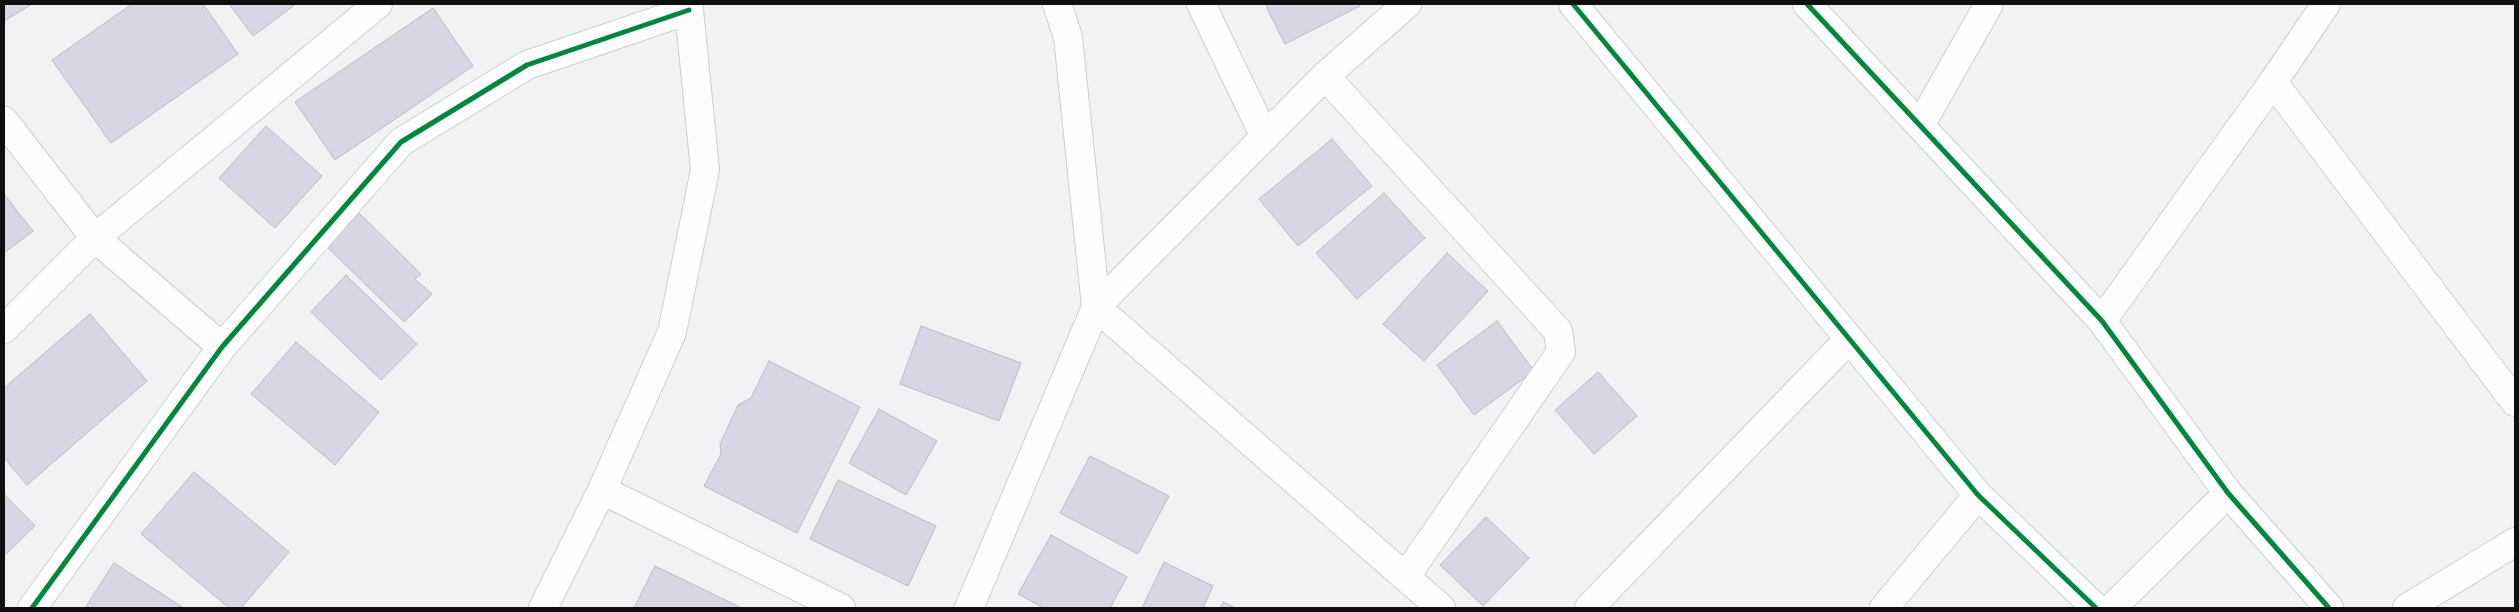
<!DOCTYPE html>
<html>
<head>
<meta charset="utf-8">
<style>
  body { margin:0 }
  #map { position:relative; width:2519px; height:612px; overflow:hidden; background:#f1f2f3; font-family:"PT Sans",sans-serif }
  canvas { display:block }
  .frame { position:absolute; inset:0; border:5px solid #0f0f10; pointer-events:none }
</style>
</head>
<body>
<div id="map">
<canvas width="2519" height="612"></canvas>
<div class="frame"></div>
</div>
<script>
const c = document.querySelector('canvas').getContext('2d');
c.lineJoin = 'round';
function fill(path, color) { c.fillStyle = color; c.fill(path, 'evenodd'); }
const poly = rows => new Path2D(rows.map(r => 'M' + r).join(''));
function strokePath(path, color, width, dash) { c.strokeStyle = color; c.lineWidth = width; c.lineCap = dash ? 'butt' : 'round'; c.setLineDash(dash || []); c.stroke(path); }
const building = poly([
  [4,4,32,4,4,21,4,4],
  [132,4,203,4,238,54,111,143,52,60,132,4],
  [229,4,296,4,253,36,229,4],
  [1265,4,1359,4,1360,6,1285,44,1265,4],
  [433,8,473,66,335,160,295,102,433,8],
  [266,126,322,176,275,228,219,178,266,126],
  [1332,139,1372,186,1298,246,1259,199,1332,139],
  [1384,193,1425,238,1357,299,1316,253,1384,193],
  [4,194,33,231,4,253,4,194],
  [358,212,421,274,415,279,432,294,404,322,325,245,358,212],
  [1447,253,1488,291,1424,361,1383,324,1447,253],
  [346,275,417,344,381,380,311,312,346,275],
  [90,314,147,381,27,485,4,458,4,388,90,314],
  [1497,321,1534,371,1474,415,1437,365,1497,321],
  [921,326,1021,363,999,421,900,384,921,326],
  [296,342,379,412,335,465,251,394,296,342],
  [769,361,860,407,797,533,704,486,721,454,720,444,738,405,751,398,769,361],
  [1598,372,1637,416,1594,454,1555,410,1598,372],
  [879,409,937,441,906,495,849,463,879,409],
  [1090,456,1169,496,1138,554,1060,513,1090,456],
  [194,472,289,552,241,608,229,608,141,534,194,472],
  [838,480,936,526,908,586,810,539,838,480],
  [4,494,35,526,4,556,4,494],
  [1486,517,1529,558,1483,606,1440,565,1486,517],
  [1051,535,1127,577,1110,608,1044,608,1018,594,1051,535],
  [1164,562,1213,586,1203,608,1142,608,1164,562],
  [114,563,184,608,85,608,114,563],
  [655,566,742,608,634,608,655,566],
  [1223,602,1236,608,1220,608,1223,602]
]);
fill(building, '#d8d6e5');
strokePath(building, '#bbb', 1);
const minor = poly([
  [1057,4,1068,37,1096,307,1441,608],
  [1201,4,1265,137],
  [1573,4,1978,495,2096,608],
  [1807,4,2102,321,2228,493,2329,608],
  [1325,76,1558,331,1561,352,1406,576],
  [2273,82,2515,402],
  [4,121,95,238,222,347],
  [1921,124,1989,4],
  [2102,321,2273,82,2326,4],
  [4,329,95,238,378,4],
  [602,490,841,608],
  [32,608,222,347,401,142,527,65,689,10],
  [543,608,602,490,672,332,705,170,689,10,686,4],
  [969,608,1096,307,1325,76,1407,4],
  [1589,608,1849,339],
  [1884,608,1978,495],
  [2112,608,2228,493],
  [2407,608,2515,542]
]);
strokePath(minor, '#cdcece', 30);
strokePath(minor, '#fdfdfd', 28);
strokePath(poly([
  [1573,4,1978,495,2096,608],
  [1807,4,2102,321,2228,493,2329,608],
  [32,608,222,347,401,142,527,65,689,10]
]), '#00873e', 5);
</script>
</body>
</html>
